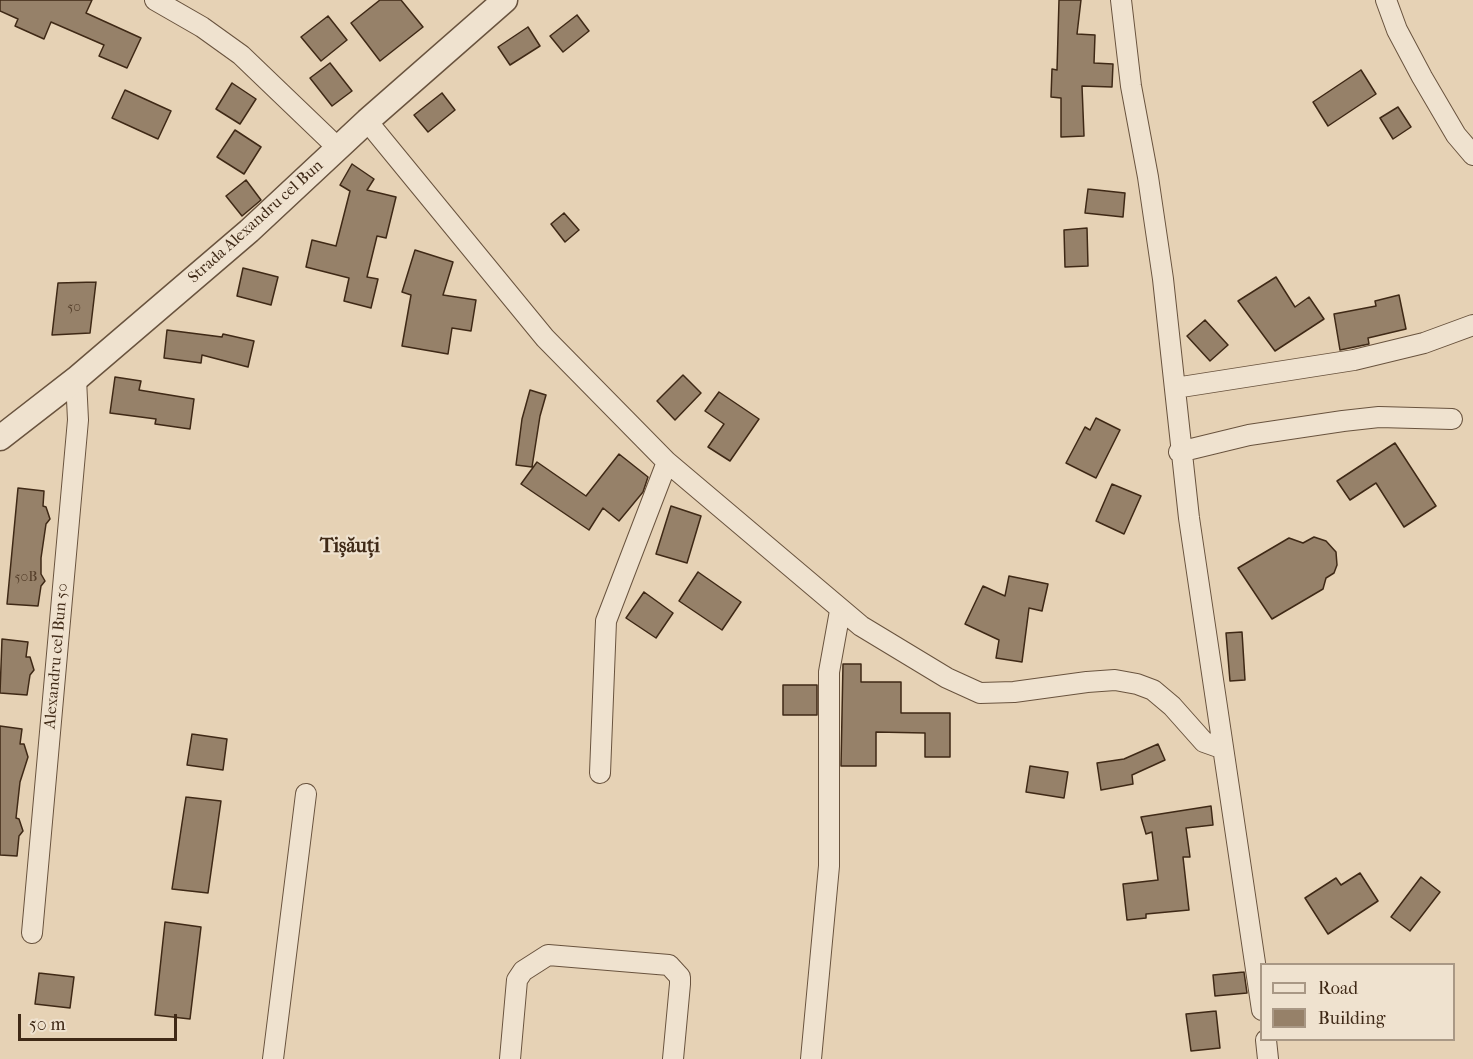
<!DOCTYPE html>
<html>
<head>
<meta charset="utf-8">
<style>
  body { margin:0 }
  #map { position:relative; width:1473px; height:1059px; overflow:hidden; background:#e6d2b5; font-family:"IM FELL French Canon",serif }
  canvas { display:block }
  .legend { position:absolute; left:1260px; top:963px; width:195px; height:78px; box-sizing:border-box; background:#efe2cf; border:2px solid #a99885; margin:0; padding:8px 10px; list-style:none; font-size:18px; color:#3f2916 }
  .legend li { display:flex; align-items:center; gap:12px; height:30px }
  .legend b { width:30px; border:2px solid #a99885 }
  .scale { position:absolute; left:18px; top:1014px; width:159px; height:27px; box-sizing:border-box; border:3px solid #3f2916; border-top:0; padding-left:8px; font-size:18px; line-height:21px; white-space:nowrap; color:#3f2916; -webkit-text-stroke:4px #efe2cf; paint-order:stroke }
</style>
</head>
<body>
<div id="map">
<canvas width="1473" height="1059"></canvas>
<ul class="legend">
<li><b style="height:8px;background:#efe2cf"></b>Road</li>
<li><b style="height:16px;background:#968169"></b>Building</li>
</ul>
<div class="scale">50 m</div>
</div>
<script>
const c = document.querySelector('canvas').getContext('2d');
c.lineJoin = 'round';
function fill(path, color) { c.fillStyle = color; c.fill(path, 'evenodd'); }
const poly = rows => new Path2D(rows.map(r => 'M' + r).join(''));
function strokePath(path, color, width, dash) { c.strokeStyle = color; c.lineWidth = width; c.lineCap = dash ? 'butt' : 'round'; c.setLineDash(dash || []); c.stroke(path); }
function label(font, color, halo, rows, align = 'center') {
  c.font = font + ' "IM FELL French Canon",serif'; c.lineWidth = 4.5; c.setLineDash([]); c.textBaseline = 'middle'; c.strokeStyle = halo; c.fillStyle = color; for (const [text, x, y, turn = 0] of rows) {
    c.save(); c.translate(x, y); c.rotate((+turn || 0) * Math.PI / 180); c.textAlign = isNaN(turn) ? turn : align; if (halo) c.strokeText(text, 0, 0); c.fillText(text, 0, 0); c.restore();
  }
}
const building = poly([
  [0,0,92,0,86,13,141,38,127,68,99,56,104,45,51,22,44,39,15,26,18,19,0,11,0,0],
  [380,0,401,0,423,27,380,61,351,23,380,0],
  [1059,0,1081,0,1077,34,1095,35,1094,63,1113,64,1112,87,1082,86,1084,136,1061,137,1061,98,1051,97,1052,69,1057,70,1059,0],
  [577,15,589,31,563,52,550,36,577,15],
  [328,16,347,40,321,61,301,37,328,16],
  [528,27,540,46,510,65,498,47,528,27],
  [330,63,352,91,332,106,310,78,330,63],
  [1361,70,1376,94,1328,126,1313,102,1361,70],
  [232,83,256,99,240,124,216,109,232,83],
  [125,90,171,111,158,139,112,118,125,90],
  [442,93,455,110,428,132,414,115,442,93],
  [1398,107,1411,127,1393,139,1380,118,1398,107],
  [235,130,261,147,244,174,217,157,235,130],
  [352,164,374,179,367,190,396,197,386,238,377,236,367,277,378,279,371,308,344,301,349,278,306,267,312,240,336,246,350,191,340,185,352,164],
  [246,180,261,200,242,216,226,196,246,180],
  [1088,189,1125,193,1123,217,1085,213,1088,189],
  [564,213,579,230,565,242,551,224,564,213],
  [1087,228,1088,266,1065,267,1064,230,1087,228],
  [415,250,453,262,443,295,476,300,471,331,452,328,448,354,402,346,411,295,402,292,415,250],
  [243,268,278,277,271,305,237,296,243,268],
  [1276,277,1295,307,1309,297,1324,319,1275,351,1238,301,1276,277],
  [96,282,90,333,52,335,58,283,96,282],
  [1399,295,1406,329,1368,338,1369,344,1340,350,1334,314,1376,306,1375,301,1399,295],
  [1205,320,1228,345,1210,361,1187,336,1205,320],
  [167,330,222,337,223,334,254,341,248,367,202,355,201,363,164,358,167,330],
  [683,375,701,393,675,420,657,401,683,375],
  [115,377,141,381,139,390,194,399,190,429,155,424,156,419,110,413,115,377],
  [530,390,546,395,540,416,532,467,516,465,522,419,530,390],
  [719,392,759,419,730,461,708,447,724,424,705,411,719,392],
  [1096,418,1120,430,1096,478,1066,463,1085,427,1090,430,1096,418],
  [1395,443,1436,506,1404,527,1376,483,1350,500,1337,481,1395,443],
  [619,454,648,477,643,492,619,521,603,508,589,530,521,484,537,462,586,496,619,454],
  [1112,484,1141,496,1124,534,1096,521,1112,484],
  [18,488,44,491,43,506,46,507,50,519,46,524,41,558,41,574,45,581,41,586,38,606,7,604,18,488],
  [671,506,701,516,687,563,656,554,671,506],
  [1289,538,1303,543,1314,537,1326,541,1336,552,1337,565,1334,573,1326,578,1323,589,1272,619,1238,568,1289,538],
  [698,572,741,602,722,630,679,601,698,572],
  [1009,576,1048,584,1042,611,1029,608,1022,662,996,658,999,640,965,624,983,586,1005,596,1009,576],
  [644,592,673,613,656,638,626,618,644,592],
  [1242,632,1245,680,1230,681,1226,633,1242,632],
  [2,639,28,642,26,657,30,657,34,670,30,675,27,695,0,693,2,639],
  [843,664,861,664,861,682,901,682,901,713,950,713,950,757,925,757,925,733,876,732,876,766,841,766,843,664],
  [783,685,817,685,817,715,783,715,783,685],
  [0,726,22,729,20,744,24,744,28,757,20,782,16,818,19,819,23,831,19,836,17,856,0,855,0,726],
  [192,734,227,739,223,770,187,765,192,734],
  [1158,744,1165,760,1132,775,1133,784,1101,790,1097,763,1124,759,1158,744],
  [1030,766,1068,772,1064,798,1026,792,1030,766],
  [186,797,221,801,208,893,172,889,186,797],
  [1211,806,1213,825,1186,828,1190,857,1183,857,1189,910,1146,914,1146,918,1127,920,1123,884,1158,880,1152,832,1146,834,1141,817,1211,806],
  [1360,873,1378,901,1328,934,1305,898,1336,878,1341,885,1360,873],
  [1421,877,1440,892,1410,931,1391,917,1421,877],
  [165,922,201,927,190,1019,155,1015,165,922],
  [1244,972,1247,993,1215,996,1213,975,1244,972],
  [39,973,74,977,70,1008,35,1004,39,973],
  [1216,1011,1220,1048,1191,1051,1186,1014,1216,1011]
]);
fill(building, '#968169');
strokePath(building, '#3f2916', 1.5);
const minor = poly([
  [155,0,202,27,241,55,338,148],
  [1121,0,1131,86,1148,177,1163,279,1189,518,1262,1010],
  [1386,0,1397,30,1422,77,1456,135,1473,155],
  [367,121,545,338,667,462,861,626,947,678,980,693,1014,692,1087,682,1115,680,1137,684,1153,690,1172,706,1204,742,1221,748],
  [1175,388,1354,360,1424,343,1473,325],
  [1179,452,1249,435,1343,421,1379,417,1452,419],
  [600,773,606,621,667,462],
  [32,933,78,420,76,379],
  [1266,1040,1268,1059],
  [273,1059,306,794],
  [510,1059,517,980,523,971,548,955,669,965,680,977,680,984,673,1059],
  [811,1059,829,866,829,672,840,611]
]);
const tertiary = poly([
  [0,438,76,379,249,231,367,121,505,0]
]);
strokePath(minor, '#69533e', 22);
strokePath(tertiary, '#69533e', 27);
strokePath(minor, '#efe2cf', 20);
strokePath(tertiary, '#efe2cf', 24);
label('14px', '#553f2b', null, [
  ["50",74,308],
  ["50B",26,578]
]);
label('16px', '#3f2916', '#efe2cf', [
  ["Strada Alexandru cel Bun",256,222,-42],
  ["Alexandru cel Bun 50",57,656,-85]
]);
label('bold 20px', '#3f2916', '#efe2cf', [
  ["Tișăuți",350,547]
]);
</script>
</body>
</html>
